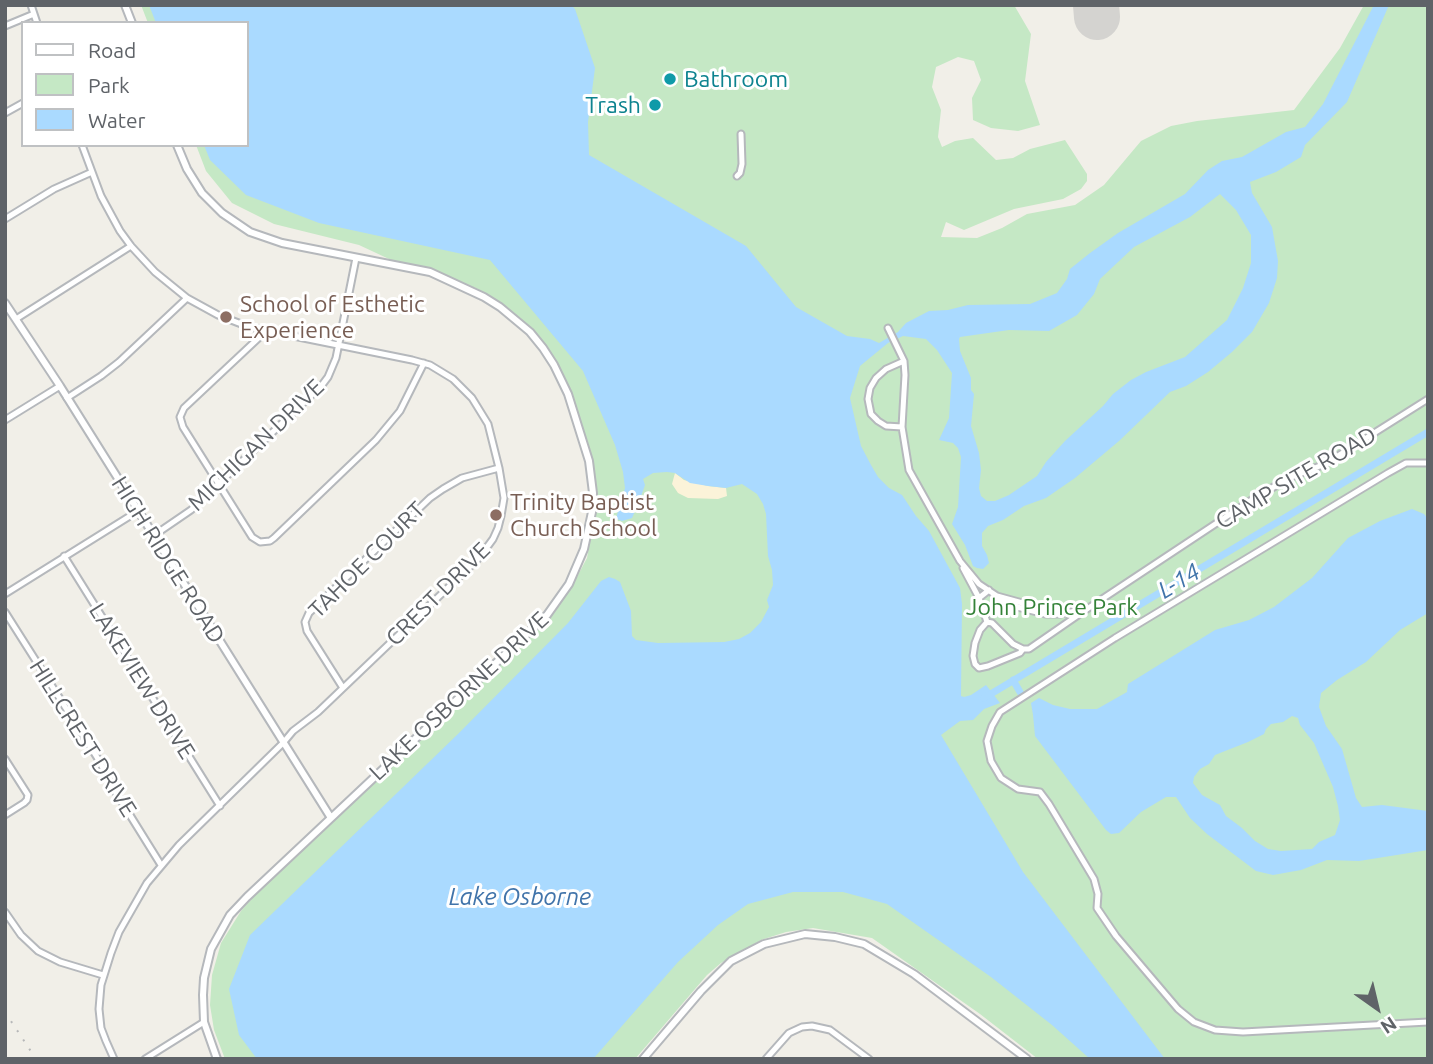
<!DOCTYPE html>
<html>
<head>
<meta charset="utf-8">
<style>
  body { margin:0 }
  #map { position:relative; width:1433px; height:1064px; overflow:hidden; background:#f1efe8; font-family:Ubuntu,sans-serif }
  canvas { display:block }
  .frame { position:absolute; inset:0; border:7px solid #5f6368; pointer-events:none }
  .legend { position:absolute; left:21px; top:21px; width:228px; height:126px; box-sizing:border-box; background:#fff; border:2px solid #bfc1c3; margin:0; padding:9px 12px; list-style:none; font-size:21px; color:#5f6368 }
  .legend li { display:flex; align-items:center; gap:14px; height:35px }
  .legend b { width:35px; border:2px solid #bfc1c3 }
  .north { position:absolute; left:1342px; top:973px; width:70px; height:70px; -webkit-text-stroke:5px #fff; paint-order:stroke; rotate:146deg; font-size:19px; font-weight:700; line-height:28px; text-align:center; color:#5f6368 }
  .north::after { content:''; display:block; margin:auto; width:24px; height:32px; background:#5f6368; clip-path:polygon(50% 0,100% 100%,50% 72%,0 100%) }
</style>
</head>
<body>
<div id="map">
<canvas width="1433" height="1064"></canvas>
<div class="frame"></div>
<ul class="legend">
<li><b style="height:9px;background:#fff"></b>Road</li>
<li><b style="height:19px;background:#c5e8c5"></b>Park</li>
<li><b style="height:19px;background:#aadaff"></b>Water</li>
</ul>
<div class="north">N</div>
</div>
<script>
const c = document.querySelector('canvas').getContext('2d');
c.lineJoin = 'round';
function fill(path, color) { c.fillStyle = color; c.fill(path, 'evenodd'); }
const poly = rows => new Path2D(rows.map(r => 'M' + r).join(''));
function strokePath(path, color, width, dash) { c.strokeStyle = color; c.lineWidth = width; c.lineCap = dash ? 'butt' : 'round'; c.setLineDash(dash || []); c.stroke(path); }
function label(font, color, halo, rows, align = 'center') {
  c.font = font + ' Ubuntu,sans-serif'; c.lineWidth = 6; c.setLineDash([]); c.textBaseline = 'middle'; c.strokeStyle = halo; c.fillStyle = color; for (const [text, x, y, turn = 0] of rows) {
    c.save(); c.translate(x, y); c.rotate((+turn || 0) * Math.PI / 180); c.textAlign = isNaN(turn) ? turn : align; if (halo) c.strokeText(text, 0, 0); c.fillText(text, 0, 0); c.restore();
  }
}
fill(poly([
  [141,5,1014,5,1031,34,1025,81,1040,125,1018,131,991,128,973,120,972,98,981,80,974,61,958,57,936,67,932,87,941,110,938,137,942,147,955,141,973,138,996,160,1013,158,1030,149,1065,140,1087,174,1087,181,1081,189,1063,199,1014,209,964,230,946,222,941,237,977,238,1002,228,1027,214,1075,205,1104,185,1141,141,1171,126,1197,121,1294,110,1340,48,1364,5,1428,5,1428,1059,1038,1059,980,1014,872,938,813,928,786,932,761,940,721,963,707,975,635,1059,225,1059,214,1030,210,1005,212,975,221,943,241,911,254,896,411,744,414,745,498,666,571,588,587,558,592,530,592,471,583,430,570,388,543,343,535,332,506,307,476,288,404,266,359,245,274,224,232,203,206,171,196,145,247,145,247,23,148,23]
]), '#c5e8c5');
fill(poly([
  [675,473,684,480,708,486,726,488,727,496,718,499,688,498,678,493,672,484]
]), '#fbf3d9');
fill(poly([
  [149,5,571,5,575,9,595,68,588,122,589,155,746,246,796,307,847,336,870,339,879,343,898,332,906,323,929,311,948,310,968,305,1030,304,1057,293,1067,279,1070,269,1090,253,1118,233,1185,194,1208,170,1222,161,1242,157,1286,132,1305,127,1323,104,1374,5,1389,5,1347,102,1305,145,1301,157,1276,172,1250,182,1252,193,1272,227,1278,261,1277,278,1269,303,1252,332,1232,352,1208,372,1186,386,1170,392,1119,441,1075,478,1046,498,1024,506,1003,520,988,526,982,533,982,546,987,555,989,563,983,569,977,568,973,566,965,545,952,524,958,507,961,457,958,448,953,443,939,440,949,418,952,373,937,350,926,339,903,336,888,343,860,366,850,398,861,446,871,465,878,477,889,488,902,495,916,516,929,531,960,588,962,604,961,696,964,697,971,695,986,685,1000,703,984,709,973,720,960,721,941,735,1023,872,1165,1059,1090,1059,1052,1025,991,977,887,904,843,892,793,892,748,904,718,925,678,962,593,1059,257,1059,239,1035,229,989,250,935,458,734,568,623,601,581,609,577,615,579,620,582,631,611,632,636,636,640,658,643,724,642,739,639,750,633,761,622,769,607,767,600,773,585,772,570,768,556,766,514,763,504,757,494,742,484,726,488,708,486,690,483,675,473,667,472,653,473,643,479,645,485,639,502,632,518,622,521,617,519,617,515,625,488,623,472,615,445,583,371,490,260,319,223,246,195,210,160,204,145,247,145,247,23,156,23],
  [1220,194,1236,210,1251,235,1251,263,1243,288,1227,320,1185,357,1146,372,1131,380,1113,394,1103,406,1065,441,1046,462,1037,476,1009,495,995,501,987,501,981,496,979,488,981,470,979,453,971,426,974,394,971,390,971,378,960,351,959,339,960,337,1009,330,1049,331,1077,315,1094,294,1100,279,1134,247,1190,217],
  [1412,509,1424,514,1428,519,1428,613,1400,630,1366,662,1337,680,1321,693,1319,707,1326,726,1342,749,1356,798,1362,807,1382,805,1428,811,1428,850,1359,861,1327,860,1301,870,1273,875,1256,871,1207,834,1190,818,1176,797,1166,797,1141,812,1119,833,1111,834,1106,830,1035,736,1033,715,1031,703,1039,698,1053,705,1070,709,1097,709,1127,692,1128,684,1215,630,1249,620,1274,607,1312,578,1348,538,1380,521],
  [1292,716,1298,718,1300,725,1314,743,1333,787,1338,806,1340,820,1335,835,1319,842,1312,849,1281,851,1268,849,1255,841,1242,828,1226,816,1220,805,1202,795,1193,783,1194,777,1200,769,1209,764,1215,755,1248,742,1264,734,1266,729,1271,724,1283,722]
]), '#aadaff');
strokePath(poly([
  [1013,680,1020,692],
  [984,698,1428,432]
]), '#aadaff', 7);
strokePath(poly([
  [1096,5,1097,17]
]), '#d4d3d0', 46);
const minor = poly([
  [31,5,37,23],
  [5,26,34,14],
  [5,113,23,103],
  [82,145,101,196,120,231,131,246,155,272,187,298,218,315,249,327,412,360,430,365,453,379,472,398,488,424,499,468,504,498,501,516,498,528,493,539,479,558,318,712,293,731,283,743,179,845,147,883,119,932,111,953,101,985,99,1009,101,1028,106,1041,114,1059],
  [737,176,740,173,742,164,741,134],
  [5,219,54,189,92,172],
  [16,319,131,246],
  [888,328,904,361,905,375,902,427,909,470,960,561,979,584,997,596,1048,610,1055,614],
  [266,331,184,408,180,417,183,427,252,537,260,542,270,541,274,538,376,440,400,411,424,363],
  [67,398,101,376,119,362,187,298],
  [5,420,60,386],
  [902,427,886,426,878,421,871,414,868,399,870,388,876,378,886,369,904,361],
  [1428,463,1406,463,1388,473,1115,638,1000,712,992,726,987,741,991,761,1001,778,1018,789,1040,792,1049,804,1094,879,1098,894,1097,908,1116,936,1178,1009,1194,1022,1215,1030,1243,1032,1428,1022],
  [153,536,191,510,322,385,328,377,336,358,356,258],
  [64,556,220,806],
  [963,568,979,598],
  [989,590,979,598,987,622,980,630,975,643,973,656,975,664,979,668,988,666,1020,653,1023,649],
  [5,594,138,511],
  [997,596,1002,602,1009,605,1045,614,1060,614,1087,609,1253,499,1289,478,1325,464,1428,399],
  [5,612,100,762,110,783,161,865],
  [987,622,992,623,1013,644,1023,649,1029,649,1084,611],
  [343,688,307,631,305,622,309,613,430,498,443,489,462,478,499,468],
  [5,759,28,795,27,800,24,803,5,815],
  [5,912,21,935,38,951,60,962,103,975],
  [145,1059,204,1022],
  [766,1059,789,1033,802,1027,812,1026,830,1030,869,1059]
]);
const tertiary = poly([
  [125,5,132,23],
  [177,145,187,169,202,193,222,213,250,232,282,243,430,272,484,297,500,307,530,332,543,348,554,365,568,394,589,461,593,493,592,512,584,549,569,584,547,615,247,897,230,915,211,949,204,978,203,995,204,1022,217,1059],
  [5,303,60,386,331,818],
  [643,1059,701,991,731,961,764,944,805,934,835,937,864,944,914,974,1027,1059]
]);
strokePath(minor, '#b5b8bc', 9);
strokePath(tertiary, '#b5b8bc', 10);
strokePath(minor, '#fff', 5);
strokePath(tertiary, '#fff', 6);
strokePath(poly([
  [5,1012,36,1059]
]), '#b6b7b8', 2, [2, 9]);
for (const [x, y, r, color] of [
  [670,79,7,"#0f9aa8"],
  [655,105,7,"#0f9aa8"],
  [226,317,7,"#8d6e63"],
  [496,515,7,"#8d6e63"]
]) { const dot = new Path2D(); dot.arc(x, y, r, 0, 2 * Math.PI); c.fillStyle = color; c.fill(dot); strokePath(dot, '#fff', 2.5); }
label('23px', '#0d838f', '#fff', [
  ["Bathroom",684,79],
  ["Trash",641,105,"right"]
], 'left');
label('23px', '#785e54', '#fff', [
  ["School of Esthetic",240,304],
  ["Experience",240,330],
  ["Trinity Baptist",510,502],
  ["Church School",510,528]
], 'left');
label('23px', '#5f6368', '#fff', [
  ["MICHIGAN DRIVE",256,445,-44],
  ["CAMP SITE ROAD",1296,478,-30],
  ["HIGH RIDGE ROAD",168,560,58],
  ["TAHOE COURT",367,560,-45],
  ["CREST DRIVE",438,594,-45],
  ["LAKEVIEW DRIVE",142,681,58],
  ["LAKE OSBORNE DRIVE",459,696,-43],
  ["HILLCREST DRIVE",83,738,58]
]);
label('23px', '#348238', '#fff', [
  ["John Prince Park",1052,607]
]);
label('italic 24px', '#4174aa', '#fff', [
  ["L-14",1179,581,-31],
  ["Lake Osborne",520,897]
]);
</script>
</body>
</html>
